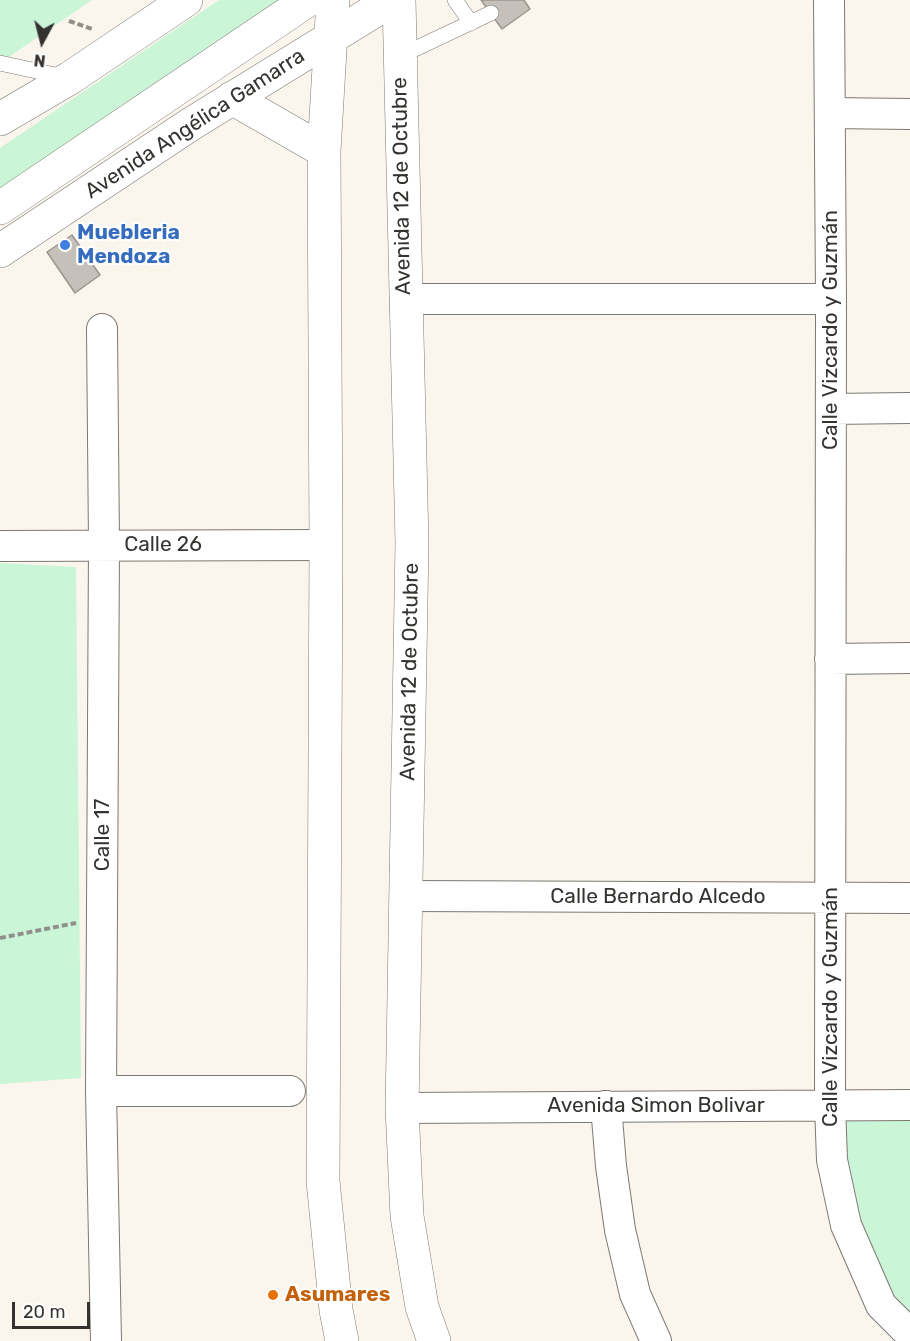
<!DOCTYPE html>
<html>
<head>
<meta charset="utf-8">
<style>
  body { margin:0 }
  #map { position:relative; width:910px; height:1341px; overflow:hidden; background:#faf6ee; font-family:Rubik,sans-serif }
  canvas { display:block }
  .north { position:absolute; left:12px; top:12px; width:60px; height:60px; -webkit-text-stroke:4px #fff; paint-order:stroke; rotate:187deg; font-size:16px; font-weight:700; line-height:24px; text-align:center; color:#353330 }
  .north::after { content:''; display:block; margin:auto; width:21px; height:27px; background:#353330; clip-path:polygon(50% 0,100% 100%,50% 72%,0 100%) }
  .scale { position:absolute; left:12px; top:1302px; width:78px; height:27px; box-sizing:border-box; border:3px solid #353330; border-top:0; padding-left:8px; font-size:18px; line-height:21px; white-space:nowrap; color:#353330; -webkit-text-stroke:4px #fff; paint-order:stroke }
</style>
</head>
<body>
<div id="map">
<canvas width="910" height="1341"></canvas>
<div class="north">N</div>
<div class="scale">20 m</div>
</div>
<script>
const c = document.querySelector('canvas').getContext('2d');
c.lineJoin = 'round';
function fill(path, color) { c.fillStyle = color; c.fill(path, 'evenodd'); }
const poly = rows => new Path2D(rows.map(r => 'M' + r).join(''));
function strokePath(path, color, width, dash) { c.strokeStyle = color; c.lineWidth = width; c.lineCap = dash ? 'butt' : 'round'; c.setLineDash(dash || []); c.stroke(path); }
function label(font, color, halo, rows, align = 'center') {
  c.font = font + ' Rubik,sans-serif'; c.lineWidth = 4.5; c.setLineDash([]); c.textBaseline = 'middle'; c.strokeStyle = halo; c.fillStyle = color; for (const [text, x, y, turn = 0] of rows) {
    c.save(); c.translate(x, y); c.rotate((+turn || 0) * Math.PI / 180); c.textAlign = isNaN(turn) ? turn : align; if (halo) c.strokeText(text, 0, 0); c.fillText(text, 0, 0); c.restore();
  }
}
fill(poly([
  [0,0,92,0,0,63],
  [219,0,289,0,0,191,0,148],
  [0,563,76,567,81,1078,0,1084],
  [834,1121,910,1121,910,1324,877,1287]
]), '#caf5d7');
const building = poly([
  [481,0,524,0,530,9,502,29,481,0],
  [72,235,100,275,75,293,47,252,72,235]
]);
fill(building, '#c6c0ba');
strokePath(building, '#9b958f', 1.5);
const lane = poly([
  [455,0,471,23],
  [400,56,491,13],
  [0,63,64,77]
]);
const street = poly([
  [829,0,831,299,830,1105,832,1160,846,1225,881,1305,910,1334],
  [830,113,910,114],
  [405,299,831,299],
  [102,329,104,545,101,1091,106,1341],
  [831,409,910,408],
  [0,546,326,545],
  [830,659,910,658],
  [407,896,910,898],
  [101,1091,290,1091],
  [606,1106,611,1166,620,1230,635,1294,656,1341],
  [402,1108,910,1105]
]);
const secondary = poly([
  [333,0,324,151,326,545,323,1181,336,1310,342,1341],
  [399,0,412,543,402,1108,407,1216,422,1307,434,1341],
  [232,98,324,151],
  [0,251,191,124,392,0]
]);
const primary = poly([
  [0,119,70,78,186,0],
  [0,208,308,0]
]);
strokePath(lane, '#7d7972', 16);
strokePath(street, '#7d7972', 32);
strokePath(secondary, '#7d7972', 34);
strokePath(primary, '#7d7972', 34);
strokePath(poly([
  [69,21,92,29],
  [0,938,76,923]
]), '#928f8a', 4, [6, 3]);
strokePath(lane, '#fff', 15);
strokePath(street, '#fff', 30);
strokePath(secondary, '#fff', 33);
strokePath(primary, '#fff', 33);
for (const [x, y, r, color] of [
  [65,245,6,"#3f7fe0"],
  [273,1295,6,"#e8710a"]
]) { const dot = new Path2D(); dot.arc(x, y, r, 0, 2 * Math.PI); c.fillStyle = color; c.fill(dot); strokePath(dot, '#fff', 2); }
label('21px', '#353330', '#fff', [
  ["Avenida Angélica Gamarra",195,124,-33],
  ["Avenida 12 de Octubre",402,186,-91],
  ["Calle Vizcardo y Guzmán",831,330,-90],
  ["Calle 26",163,545],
  ["Avenida 12 de Octubre",410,672,-89],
  ["Calle 17",103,835,-90],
  ["Calle Bernardo Alcedo",658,897],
  ["Calle Vizcardo y Guzmán",831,1007,-90],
  ["Avenida Simon Bolivar",656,1106]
]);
label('bold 21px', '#366cbe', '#fff', [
  ["Muebleria",77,233],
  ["Mendoza",77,257]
], 'left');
label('bold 21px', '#c56008', '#fff', [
  ["Asumares",285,1295]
], 'left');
</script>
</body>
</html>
